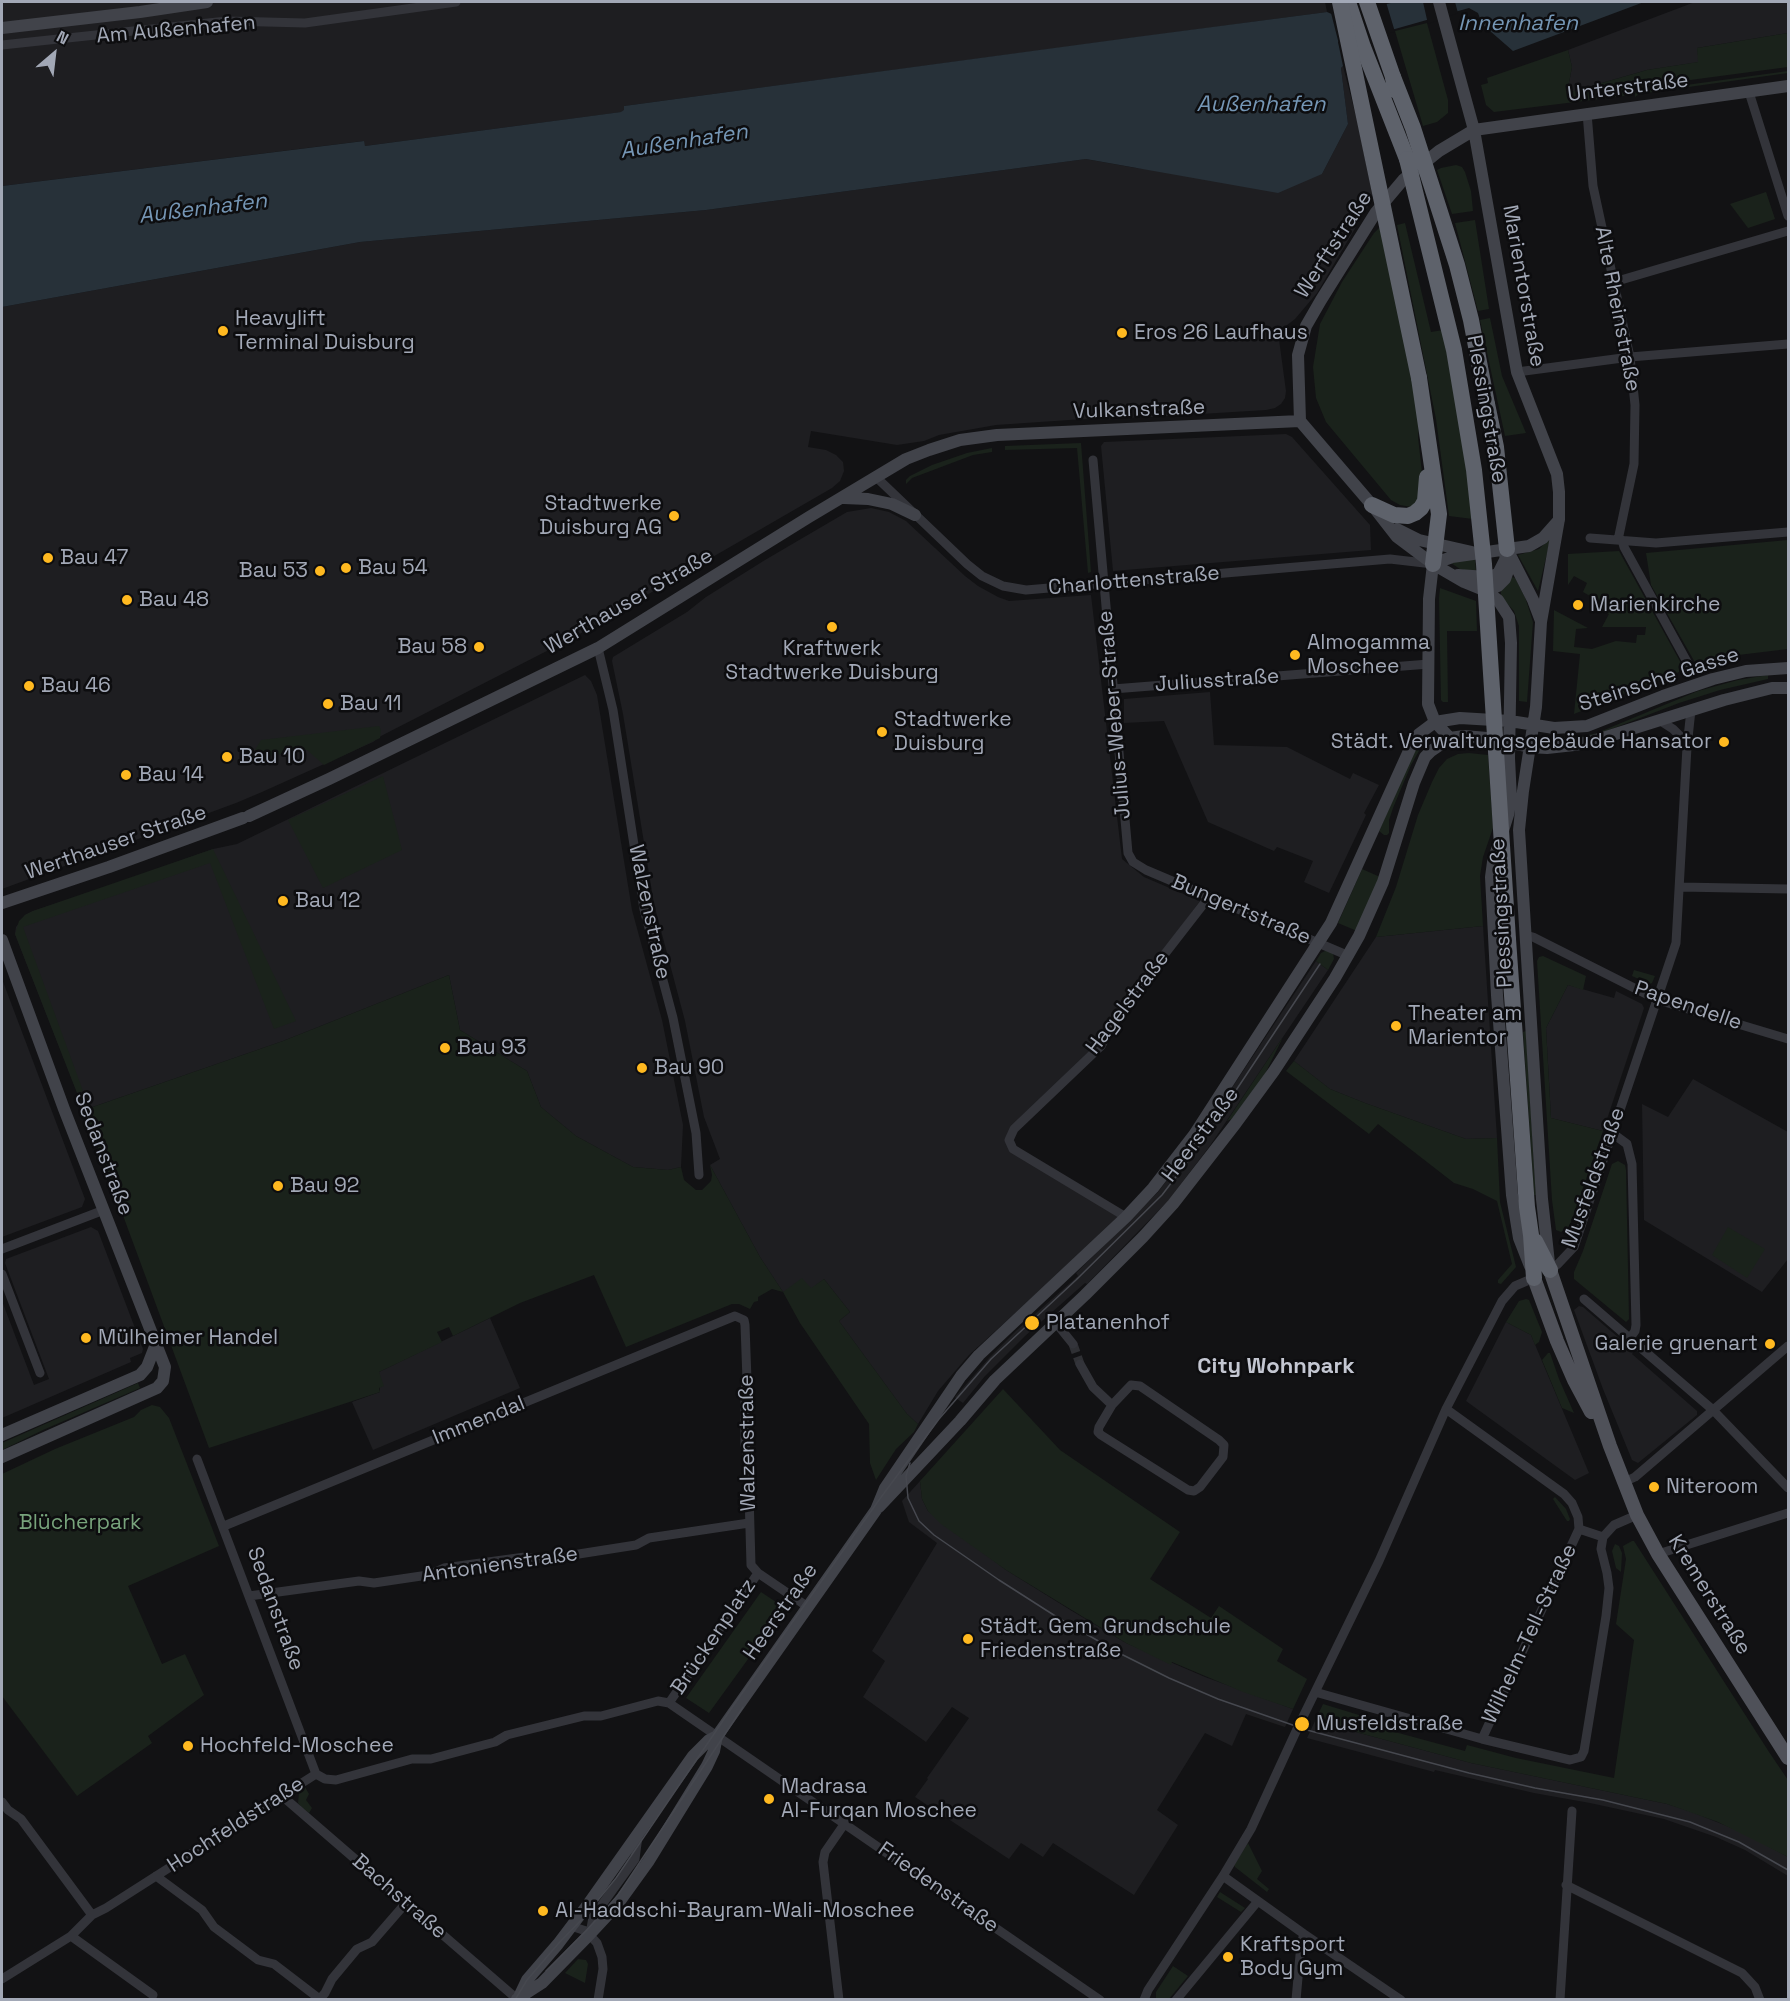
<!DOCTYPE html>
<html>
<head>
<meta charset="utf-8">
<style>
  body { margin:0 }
  #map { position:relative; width:1790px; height:2001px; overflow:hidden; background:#121214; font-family:"Space Grotesk",sans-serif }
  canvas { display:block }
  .frame { position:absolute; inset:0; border:3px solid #a2a8b6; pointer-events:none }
  .north { position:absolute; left:24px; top:24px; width:60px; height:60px; -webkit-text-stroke:4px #0d0d0f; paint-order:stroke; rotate:28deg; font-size:16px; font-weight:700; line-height:24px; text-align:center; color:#a2a8b6 }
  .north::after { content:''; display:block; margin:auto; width:21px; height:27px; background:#a2a8b6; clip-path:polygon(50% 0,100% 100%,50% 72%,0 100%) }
</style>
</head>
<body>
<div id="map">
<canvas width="1790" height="2001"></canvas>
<div class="frame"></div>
<div class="north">N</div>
</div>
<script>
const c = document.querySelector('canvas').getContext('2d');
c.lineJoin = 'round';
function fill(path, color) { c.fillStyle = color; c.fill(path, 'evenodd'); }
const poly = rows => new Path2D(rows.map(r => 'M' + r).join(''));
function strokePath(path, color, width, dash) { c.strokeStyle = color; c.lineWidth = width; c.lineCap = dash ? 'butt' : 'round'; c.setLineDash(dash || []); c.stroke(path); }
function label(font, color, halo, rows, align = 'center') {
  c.font = font + ' "Space Grotesk",sans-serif'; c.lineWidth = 5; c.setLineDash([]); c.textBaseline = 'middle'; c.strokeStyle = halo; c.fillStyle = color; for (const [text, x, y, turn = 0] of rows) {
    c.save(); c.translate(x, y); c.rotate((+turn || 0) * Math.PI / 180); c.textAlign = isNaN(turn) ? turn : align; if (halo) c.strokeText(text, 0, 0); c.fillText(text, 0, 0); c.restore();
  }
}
fill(poly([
  [2,2,1325,2,1327,12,624,106,624,111,622,112,365,146,363,141,2,186],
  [1695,2,1788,2,1788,33,1697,48,1699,62,1647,70,1567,93,1572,67,1568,50],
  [1343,66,1358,124,1373,198,1317,293,1295,319,1278,332,1286,391,1285,398,1281,404,1275,408,1266,410,1152,417,1084,419,996,425,939,435,924,441,897,445,811,431,808,447,826,450,836,455,843,462,844,471,840,481,832,488,576,636,381,736,373,742,262,792,236,803,2,889,2,307,360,242,706,210,1086,159,1136,168,1322,174,1348,124,1341,68],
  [1286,434,1292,437,1370,525,1371,550,1113,571,1101,446,1104,442],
  [871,508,889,512,906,521,965,576,978,586,998,597,1009,601,1091,595,1122,859,1144,877,1200,901,1121,1008,1099,1044,1006,1142,1120,1218,969,1355,938,1391,918,1424,907,1414,839,1321,850,1312,824,1279,811,1289,783,1292,760,1257,710,1165,720,1159,704,1117,685,1021,654,904,623,714,612,661,613,657,687,612,706,597,765,560,847,512],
  [585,675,591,681,597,695,632,910,662,1020,683,1125,681,1167,668,1170,633,1167,576,1136,541,1107,527,1071,460,1030,449,975,283,1041,84,1110,15,934,16,927,25,915,33,911,117,883,213,849,237,844],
  [1210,692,1214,745,1287,747,1350,779,1353,773,1379,785,1364,813,1366,815,1329,893,1304,882,1313,861,1277,847,1274,851,1208,822,1164,721,1124,723,1124,699],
  [1483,926,1497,1138,1466,1139,1365,1103,1330,1089,1294,1061,1376,937],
  [1316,961,1328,970,1209,1147,1168,1201,1087,1284,1085,1283,1025,1336,985,1376,963,1403,957,1399,955,1397,989,1358,1017,1330,1078,1276,1076,1273,1158,1192,1198,1139],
  [2,979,85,1199,82,1207,2,1237],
  [1568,985,1614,998,1616,991,1642,1004,1644,1008,1603,1131,1551,1118,1546,1028],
  [1693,1079,1788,1132,1788,1259,1762,1292,1644,1220,1642,1104,1668,1117],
  [91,1227,98,1231,143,1349,142,1353,130,1358,131,1362,2,1418,2,1301,34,1385,49,1379,5,1263,6,1259],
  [1579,1306,1583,1307,1634,1351,1632,1354,1697,1411,1697,1415,1638,1463,1632,1460,1630,1455,1603,1389,1574,1310],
  [490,1318,520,1388,373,1450,352,1402,380,1392,379,1372],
  [1506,1322,1531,1335,1589,1473,1575,1480,1466,1401],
  [920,1481,922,1499,928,1511,1006,1570,1072,1611,1126,1643,1205,1677,1293,1709,1285,1727,1246,1714,1232,1746,1205,1733,1157,1810,1178,1825,1134,1895,1053,1843,1043,1857,1021,1843,1009,1859,915,1797,928,1779,927,1778,969,1718,952,1707,926,1742,863,1697,885,1661,872,1651,937,1543,909,1522,902,1501],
  [1315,1721,1471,1763,1667,1804,1692,1812,1744,1833,1788,1857,1788,1876,1745,1850,1716,1837,1664,1819,1590,1803,1534,1793,1435,1770,1434,1772,1307,1738]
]), '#1e1e21');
fill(poly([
  [1427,23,1448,100,1448,113,1437,122,1423,126,1395,31],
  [1788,33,1788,67,1630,88,1624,96,1494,112,1486,105,1481,85,1488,83,1487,78,1568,50,1572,67,1567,93,1647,70,1698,62,1697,48],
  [1788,71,1788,73,1639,94,1635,97,1635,92],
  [1456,165,1462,167,1465,172,1471,191,1473,211,1452,214,1437,170,1441,168],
  [1766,192,1775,219,1748,228,1730,204],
  [1475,220,1489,309,1478,311,1455,223],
  [1405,223,1431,332,1443,330,1459,413,1473,519,1449,516,1436,419,1397,225],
  [1380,227,1420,417,1418,437,1423,482,1422,496,1411,507,1400,505,1391,500,1326,422,1316,398,1313,367,1320,324,1342,282,1374,233],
  [1490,318,1502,376,1526,433,1505,436,1480,320],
  [1081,443,1091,572,1088,573,1077,448,1005,450,1005,446],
  [992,448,992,452,973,455,912,478,906,484,906,480,910,476,932,465,967,453],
  [1548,540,1550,541,1538,591,1518,555,1539,549],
  [1788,540,1788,649,1730,656,1697,666,1651,585,1646,553],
  [1619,551,1682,665,1679,672,1574,714,1580,654,1553,651,1554,610,1588,628,1576,629,1574,647,1592,649,1616,641,1636,643,1637,635,1645,635,1646,627,1602,627,1609,614,1598,609,1601,602,1583,592,1587,583,1574,576,1568,585,1568,554],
  [1475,558,1476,573,1460,569,1451,563],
  [1512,577,1515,578,1525,597,1533,622,1527,702,1519,701,1519,626,1514,611,1501,597,1501,589],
  [1440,588,1476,601,1477,631,1447,631,1448,702,1443,702,1441,700,1439,598],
  [1768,675,1768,679,1720,690,1679,703,1588,738,1550,742,1550,737,1579,737,1597,733,1698,691,1738,680],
  [379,726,381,730,380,738,324,765,307,750,264,757,255,750,261,740],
  [1421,740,1424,742,1411,765,1393,808,1389,820,1389,833,1387,835,1384,835,1379,831,1415,749],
  [1469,753,1488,755,1493,828,1483,857,1480,876,1483,926,1376,937,1396,887,1418,815,1432,782,1439,768,1447,759,1458,754],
  [383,776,402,850,323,888,288,820],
  [213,849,296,1021,274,1029,210,863,23,927,83,1091,77,1093,15,934,19,921,25,915,33,911],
  [1362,869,1380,877,1357,931,1338,923],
  [1327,950,1333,953,1334,959,1328,970,1316,961,1321,953],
  [1543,956,1586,976,1583,990,1568,985,1546,1028,1551,1118,1603,1131,1571,1222,1568,1228,1561,1232,1556,1230,1552,1200,1537,961,1539,957],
  [1634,970,1655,976,1652,983,1650,984,1632,976],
  [449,975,460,1030,527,1071,541,1107,576,1136,633,1167,668,1170,681,1167,684,1180,696,1190,702,1190,711,1181,712,1175,710,1165,760,1257,783,1292,802,1278,811,1288,824,1279,850,1312,839,1321,907,1414,918,1424,914,1432,896,1449,876,1480,870,1463,869,1424,800,1323,783,1292,772,1289,758,1297,758,1301,754,1302,750,1309,739,1304,732,1304,626,1347,594,1275,520,1303,453,1336,449,1327,437,1332,442,1342,379,1372,384,1386,379,1388,380,1392,209,1448,84,1110,283,1041],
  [1526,1031,1536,1195,1534,1195,1523,1032],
  [1283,1037,1264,1076,1232,1119,1227,1121],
  [1294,1061,1330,1089,1365,1103,1466,1139,1497,1138,1500,1202,1516,1267,1501,1284,1498,1283,1498,1280,1512,1264,1497,1201,1473,1189,1454,1183,1378,1124,1369,1134,1286,1071],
  [1618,1161,1625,1165,1626,1170,1629,1319,1626,1322,1574,1279,1574,1272,1583,1251,1612,1164],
  [1728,1227,1765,1249,1747,1278,1712,1255],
  [1526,1299,1529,1300,1542,1332,1539,1342,1535,1345,1531,1335,1506,1322,1519,1301],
  [1548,1353,1550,1353,1559,1379,1574,1413,1562,1408,1542,1360],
  [138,1383,140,1388,43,1430,2,1450,2,1443],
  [1003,1389,1060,1450,1180,1532,1150,1579,1211,1618,1219,1606,1283,1649,1277,1661,1307,1679,1293,1709,1243,1692,1172,1662,1171,1665,1126,1643,1006,1570,941,1524,928,1511,922,1499,920,1481],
  [152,1405,160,1407,169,1418,219,1546,128,1586,162,1664,185,1654,204,1695,148,1736,152,1743,77,1796,2,1696,2,1474,55,1449,134,1417,141,1410],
  [1555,1497,1566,1509,1570,1519,1569,1521,1567,1521,1553,1499],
  [1632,1541,1634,1541,1769,1752,1788,1780,1788,1857,1718,1822,1667,1804,1471,1763,1315,1721,1323,1704,1359,1715,1358,1722,1465,1751,1467,1745,1516,1758,1614,1778,1634,1640,1616,1624,1626,1559,1623,1546],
  [1615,1544,1619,1546,1622,1553,1621,1572,1616,1568,1612,1551],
  [761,1592,785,1608,709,1713,686,1698],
  [305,1787,309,1794,306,1800,312,1808,309,1813,301,1807,298,1803,299,1793],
  [1248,1843,1262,1871,1257,1879,1269,1889,1267,1892,1235,1867,1234,1865],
  [1220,1892,1245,1908,1241,1912,1217,1897],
  [578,1959,586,1960,588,1964,585,1983,565,1973],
  [1173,1966,1188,1976,1169,1999,1156,1999,1156,1992]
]), '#1a221b');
fill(poly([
  [1395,2,1644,2,1513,51,1482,24,1478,13,1469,8,1395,29,1341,39,1338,42,1343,66,1341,68,1348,124,1322,174,1278,193,1086,159,706,210,360,242,2,307,2,186,364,141,365,146,621,112,624,110,624,106,1136,37,1327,12,1336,16]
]), '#273139');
fill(poly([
  [1382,2,1386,2,1395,32,1343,42,1345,68,1330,9,1336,12],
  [1423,2,1455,2,1458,13,1428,24]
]), '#121214');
strokePath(poly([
  [1073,1344,1080,1364]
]), '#2f3034', 9, [9, 4.5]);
strokePath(poly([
  [2,45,227,21,305,23,456,2],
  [1749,92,1788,216],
  [1587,113,1593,186,1630,357,1635,405,1634,464,1618,540],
  [1614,282,1788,231],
  [1517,372,1630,357,1788,344],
  [1093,460,1128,853,1133,862,1146,870,1349,956],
  [876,477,967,564,982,576,1003,586,1026,590,1049,588,1390,559,1433,564],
  [1590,538,1656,543,1788,532],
  [1622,540,1624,547,1692,671],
  [598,648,613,710,644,909,673,1018,696,1133,699,1175],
  [1113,689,1429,664],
  [1659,720,1673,729,1681,737,1687,747],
  [1680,887,1788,889],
  [1525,935,1533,937,1658,1000,1788,1039],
  [1612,1133,1627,1144,1632,1164,1636,1325,1635,1331,1630,1338],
  [1126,1217,1013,1149,1009,1140,1014,1129,1101,1046,1119,1013,1209,897],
  [2,1249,104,1210],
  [1548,1271,1558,1264,1574,1247,1676,943,1687,747,1691,710],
  [2,1274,40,1373],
  [1584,1299,1713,1410,1788,1488],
  [1056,1323,1073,1344],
  [1080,1364,1093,1387,1112,1405,1099,1427,1098,1432,1101,1435,1188,1490,1194,1491,1200,1487,1223,1457,1224,1445,1219,1440,1140,1386,1131,1385,1112,1405],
  [1446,1409,1564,1494,1572,1503,1578,1517,1579,1529,1482,1739],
  [197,1459,316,1774],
  [1624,1482,1635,1477,1788,1346],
  [224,1526,735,1316,744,1320,745,1325,747,1380,745,1389,745,1445,748,1458,751,1565,758,1573,808,1607],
  [1579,1529,1603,1537],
  [1658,1554,1788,1513],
  [249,1596,359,1581,374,1583,428,1575,444,1568,525,1557,547,1559,636,1545,649,1538,749,1523],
  [1315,1692,1482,1739,1570,1760,1581,1757,1584,1751,1606,1616,1609,1588,1607,1573,1601,1549,1603,1537,1614,1525,1637,1515],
  [669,1703,758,1573],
  [316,1774,325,1779,336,1780,412,1759,431,1759,495,1742,507,1735,584,1716,601,1716,658,1701,669,1703,1100,2000],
  [281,1795,517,1999],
  [2,1802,8,1810,21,1819,92,1915],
  [156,1876,202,1910,214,1927,258,1960,274,1964,321,2000],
  [1223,1876,1304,1934,1401,2000],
  [1566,1885,1742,1973,1755,1987,1760,2000],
  [571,1926,586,1931,597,1943,602,1957,603,1969,598,2000],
  [590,1934,593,1917,635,1859,638,1836],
  [71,1936,153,1995],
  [2,1979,71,1936,92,1915,106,1908,316,1774],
  [319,2000,325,1993,332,1979,357,1949,372,1942,405,1904],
  [839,2000,823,1862,825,1852,845,1823],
  [1144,2000,1148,1990,1223,1876,1251,1829,1298,1727,1379,1561,1446,1409,1502,1301,1515,1286,1536,1277],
  [1176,2000,1258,1901],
  [1296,2000,1301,1944,1304,1934],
  [1560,2000,1572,1811]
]), '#33343a', 9);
strokePath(poly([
  [1439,2,1474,130,1517,372,1557,474,1559,492,1559,519,1541,622,1536,707,1523,791,1519,830,1542,1199,1549,1263],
  [2,28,140,12,207,2],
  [1300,421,1372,505,1397,537,1433,564,1464,582,1486,591,1498,600,1509,617,1511,643,1509,758,1511,799,1508,815,1493,862,1491,877,1497,995,1512,1195,1519,1238,1530,1266],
  [1300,421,1298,355,1306,326,1321,300,1376,212,1403,180,1439,151,1474,130,1788,86],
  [844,498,868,499,892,504,915,515],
  [1397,529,1419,540,1472,552],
  [1507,549,1533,600,1541,621],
  [1433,564,1429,599,1428,704,1435,722,1450,738],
  [1433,564,1452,557,1529,546,1543,538,1559,520],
  [1458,575,1487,577,1498,574,1505,560,1507,549],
  [1486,591,1498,586,1505,579,1509,568],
  [249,816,329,779,598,648,809,517,906,459,929,450,960,440,997,435,1300,421],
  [2,903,109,867,243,818],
  [2,940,64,1109,165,1367,163,1381,157,1388,2,1457],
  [2,1435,140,1375,147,1367,156,1344],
  [879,1507,960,1421,995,1380,1085,1295,1143,1237,1173,1204,1236,1123,1274,1071,1335,978,1359,936,1383,882,1414,783,1425,757,1431,751,1450,738,1464,736,1487,738,1530,747,1547,748,1574,745,1590,742,1724,700,1772,688,1788,688],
  [517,1999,542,1983,590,1934,617,1905,648,1862,707,1766,714,1751,717,1736,876,1510,885,1488,961,1376,979,1355,1126,1217,1153,1188,1194,1135,1331,923,1413,742,1419,734,1435,722,1460,718,1510,721,1554,728,1587,726,1663,696,1713,679,1746,671,1788,668],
  [518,1999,527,1980,558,1944,589,1903,693,1756,709,1740,717,1736]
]), '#41434a', 12);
strokePath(poly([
  [1550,1270,1610,1446,1637,1515,1658,1554,1788,1758],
  [1534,1278,1557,1341,1574,1380,1591,1412]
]), '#4f5159', 14);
strokePath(poly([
  [1348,2,1363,47,1407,159],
  [1367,2,1393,77,1395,90],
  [1419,378,1439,514,1433,564],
  [1487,404,1496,447,1507,549],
  [1372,505,1394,515,1408,516,1415,513,1421,508,1425,501,1427,477],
  [1508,939,1527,1207,1531,1235,1534,1278],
  [1535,1241,1550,1270]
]), '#5e626b', 16);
strokePath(poly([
  [910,1463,906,1476,908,1498,919,1521,934,1535,999,1580,1060,1619,1121,1654,1169,1678,1218,1699,1307,1730,1469,1773,1535,1788,1603,1800,1690,1822,1739,1842,1788,1870],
  [546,1971,586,1931,618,1895,743,1707],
  [515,2000,527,1980,558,1944,586,1915,616,1878,733,1706,879,1500,939,1419,991,1359,1076,1280,1162,1195,1195,1152,1320,964]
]), '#46484f', 1.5);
strokePath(poly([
  [1340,2,1419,378],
  [1393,77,1413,128,1457,265,1471,320,1487,404],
  [1407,159,1454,350,1474,470,1484,564,1508,939]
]), '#5e626b', 16);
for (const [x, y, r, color] of [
  [223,331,6,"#ffb920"],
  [1122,333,6,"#ffb920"],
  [674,516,6,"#ffb920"],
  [48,558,6,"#ffb920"],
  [346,568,6,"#ffb920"],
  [320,571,6,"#ffb920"],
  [127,600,6,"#ffb920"],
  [1578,605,6,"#ffb920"],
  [832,627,6,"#ffb920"],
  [479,647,6,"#ffb920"],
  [1295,655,6,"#ffb920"],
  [29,686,6,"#ffb920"],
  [328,704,6,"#ffb920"],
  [882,732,6,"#ffb920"],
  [1724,742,6,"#ffb920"],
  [227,757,6,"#ffb920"],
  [126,775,6,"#ffb920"],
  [283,901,6,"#ffb920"],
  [1396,1026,6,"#ffb920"],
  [445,1048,6,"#ffb920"],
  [642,1068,6,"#ffb920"],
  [278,1186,6,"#ffb920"],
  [1032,1323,8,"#ffb920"],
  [86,1338,6,"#ffb920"],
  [1770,1344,6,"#ffb920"],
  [1654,1487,6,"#ffb920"],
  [968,1639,6,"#ffb920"],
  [1302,1724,8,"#ffb920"],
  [188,1746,6,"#ffb920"],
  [769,1799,6,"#ffb920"],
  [543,1911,6,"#ffb920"],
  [1228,1957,6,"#ffb920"]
]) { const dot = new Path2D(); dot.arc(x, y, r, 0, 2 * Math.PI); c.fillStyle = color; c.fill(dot); strokePath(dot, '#0d0d0f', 2); }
label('21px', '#a2a8b6', '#0d0d0f', [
  ["Am Außenhafen",176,30,-5],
  ["Unterstraße",1628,88,-7],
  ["Werftstraße",1334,245,-57],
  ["Marientorstraße",1523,286,80],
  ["Alte Rheinstraße",1617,309,79],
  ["Plessingstraße",1486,409,80],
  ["Vulkanstraße",1139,410,-2],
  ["Charlottenstraße",1134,581,-5],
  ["Werthauser Straße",629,602,-30],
  ["Steinsche Gasse",1659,680,-18],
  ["Juliusstraße",1217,681,-4],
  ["Julius-Weber-Straße",1115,715,-95],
  ["Werthauser Straße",116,843,-19],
  ["Bungertstraße",1241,910,23],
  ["Walzenstraße",649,912,78],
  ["Plessingstraße",1502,913,-93],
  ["Hagelstraße",1128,1003,-53],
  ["Papendelle",1688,1006,19],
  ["Heerstraße",1201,1135,-53],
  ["Sedanstraße",103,1154,69],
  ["Musfeldstraße",1594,1178,-70],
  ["Immendal",479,1421,-22],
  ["Walzenstraße",748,1443,-91],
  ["Antonienstraße",500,1565,-8],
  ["Kremerstraße",1709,1595,58],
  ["Sedanstraße",275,1609,70],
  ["Heerstraße",781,1612,-55],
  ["Wilhelm-Tell-Straße",1530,1634,-65],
  ["Brückenplatz",714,1637,-56],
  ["Hochfeldstraße",236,1825,-33],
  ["Friedenstraße",938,1888,35],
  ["Bachstraße",399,1897,41]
]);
label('21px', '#a2a8b6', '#0d0d0f', [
  ["Heavylift",235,319],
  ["Terminal Duisburg",235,343],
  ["Eros 26 Laufhaus",1134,333],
  ["Stadtwerke",662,504,"right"],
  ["Duisburg AG",662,528,"right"],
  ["Bau 47",60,558],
  ["Bau 54",358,568],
  ["Bau 53",308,571,"right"],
  ["Bau 48",139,600],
  ["Marienkirche",1590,605],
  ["Almogamma",1307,643],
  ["Moschee",1307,667],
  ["Bau 58",467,647,"right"],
  ["Kraftwerk",832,649,"center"],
  ["Stadtwerke Duisburg",832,673,"center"],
  ["Bau 46",41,686],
  ["Bau 11",340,704],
  ["Stadtwerke",894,720],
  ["Duisburg",894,744],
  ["Städt. Verwaltungsgebäude Hansator",1712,742,"right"],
  ["Bau 10",239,757],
  ["Bau 14",138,775],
  ["Bau 12",295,901],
  ["Theater am",1408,1014],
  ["Marientor",1408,1038],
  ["Bau 93",457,1048],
  ["Bau 90",654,1068],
  ["Bau 92",290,1186],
  ["Platanenhof",1046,1323],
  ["Mülheimer Handel",98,1338],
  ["Galerie gruenart",1758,1344,"right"],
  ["Niteroom",1666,1487],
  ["Städt. Gem. Grundschule",980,1627],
  ["Friedenstraße",980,1651],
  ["Musfeldstraße",1316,1724],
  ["Hochfeld-Moschee",200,1746],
  ["Madrasa",781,1787],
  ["Al-Furqan Moschee",781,1811],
  ["Al-Haddschi-Bayram-Wali-Moschee",555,1911],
  ["Kraftsport",1240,1945],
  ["Body Gym",1240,1969]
], 'left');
label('21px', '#77a37b', '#0d0d0f', [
  ["Blücherpark",80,1523]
]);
label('italic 22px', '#7596b5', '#0d0d0f', [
  ["Innenhafen",1518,24],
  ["Außenhafen",1261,105],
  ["Außenhafen",684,142,-9],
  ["Außenhafen",203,209,-7]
]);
label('bold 22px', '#c4c7d2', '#0d0d0f', [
  ["City Wohnpark",1276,1367]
]);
</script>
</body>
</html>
